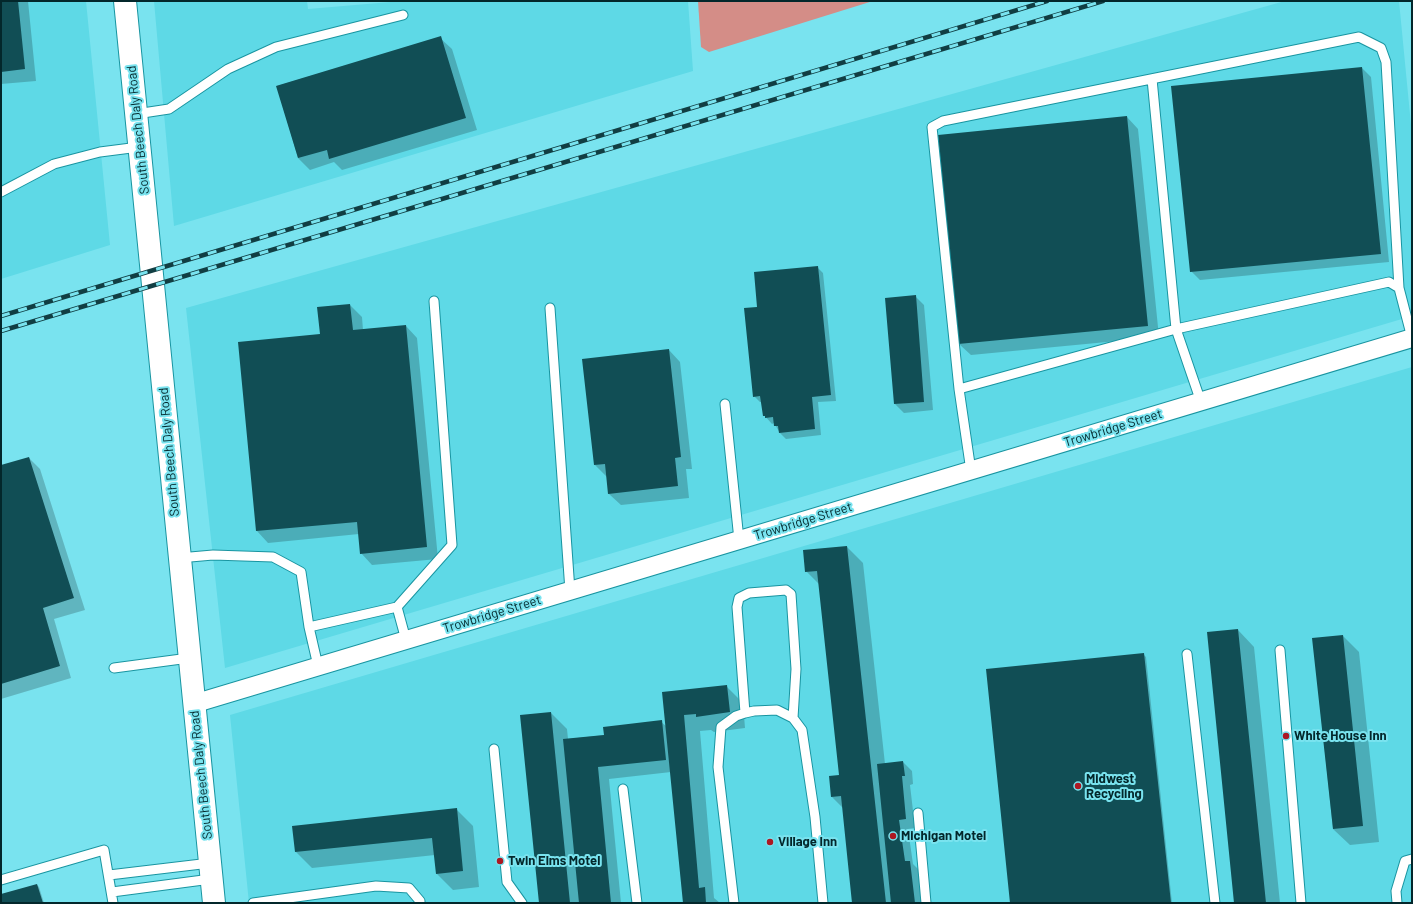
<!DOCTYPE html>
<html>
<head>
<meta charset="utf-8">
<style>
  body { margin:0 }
  #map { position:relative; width:1413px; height:904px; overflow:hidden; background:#79e3ef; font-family:Barlow,sans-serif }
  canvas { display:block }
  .frame { position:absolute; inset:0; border:2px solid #03272b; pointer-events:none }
</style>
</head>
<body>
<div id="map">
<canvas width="1413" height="904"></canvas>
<div class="frame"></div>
</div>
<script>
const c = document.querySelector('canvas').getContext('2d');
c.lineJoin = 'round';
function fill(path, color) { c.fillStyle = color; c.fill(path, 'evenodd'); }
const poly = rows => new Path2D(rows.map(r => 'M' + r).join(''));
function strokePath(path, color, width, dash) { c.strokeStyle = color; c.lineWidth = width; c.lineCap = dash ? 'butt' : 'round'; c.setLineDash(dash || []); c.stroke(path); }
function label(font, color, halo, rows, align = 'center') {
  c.font = font + ' Barlow,sans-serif'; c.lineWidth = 4; c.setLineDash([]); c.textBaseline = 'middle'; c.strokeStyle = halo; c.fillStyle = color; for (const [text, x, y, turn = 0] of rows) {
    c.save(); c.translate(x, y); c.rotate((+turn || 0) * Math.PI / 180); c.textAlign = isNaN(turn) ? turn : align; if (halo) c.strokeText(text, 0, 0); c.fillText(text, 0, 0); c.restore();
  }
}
fill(poly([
  [1,1,86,1,110,245,1,279],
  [154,1,307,1,308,9,402,1,688,1,693,71,174,226],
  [1285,1,1399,1,1412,135,1412,316,225,668,186,308],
  [1412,367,1412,903,249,903,230,715]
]), '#5ed9e6');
fill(poly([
  [698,1,873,1,709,52,701,47]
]), '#d48d87');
fill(poly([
  [1,1,28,1,36,81,1,84],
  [440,38,452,49,477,130,342,170,334,162,310,170,298,158,277,86],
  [1362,68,1371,77,1389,262,1200,280,1191,271],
  [1127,117,1138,129,1159,337,971,355,959,344],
  [817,267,823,273,836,401,818,402,821,435,786,439,780,433,774,423,772,424,764,415,762,402,760,402,754,396,758,308],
  [915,296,924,305,933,410,904,413,895,404],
  [350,305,362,317,363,330,406,326,417,338,438,559,372,565,361,553,359,534,268,543,257,531,321,335],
  [669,350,680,362,692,469,686,469,689,498,621,505,609,494,607,477,595,465],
  [29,458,40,469,85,610,54,619,71,678,1,699,1,466],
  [847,547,863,563,885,764,903,762,912,771,913,784,910,785,915,828,908,829,913,864,919,870,922,903,853,903,843,808,832,797,840,776,820,585,806,571],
  [1238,630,1254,647,1280,903,1235,903],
  [1343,636,1359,652,1379,842,1350,845,1333,829,1313,639],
  [1143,654,1146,657,1172,903,1011,903],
  [727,687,743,703,745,728,714,732,711,730,700,731,714,898,720,903,684,903,671,772,609,779,621,903,540,903,551,713,567,729,568,739,605,735,661,722,666,726],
  [456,809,473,826,479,887,453,890,437,874,435,855,312,868,296,852,293,827],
  [37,885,39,887,44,903,1,903,1,895]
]), '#0003');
fill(poly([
  [1,1,18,1,25,69,1,72],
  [441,36,466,118,329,159,327,150,298,158,276,86],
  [1362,67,1381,254,1190,272,1171,86],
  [1127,116,1148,326,958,344,938,135],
  [818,266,831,395,812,397,815,429,779,433,778,426,774,426,773,417,765,418,765,416,763,416,760,396,753,397,744,308,757,307,754,272],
  [916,295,924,402,894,404,885,298],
  [350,304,353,330,406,325,427,547,360,554,357,522,256,531,238,342,320,334,317,307],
  [669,349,681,457,675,458,678,486,608,494,605,464,594,465,582,359],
  [29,457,74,598,43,608,60,666,1,684,1,465],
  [847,546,886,903,852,903,841,796,831,797,829,776,839,775,817,571,805,572,803,550],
  [1238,629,1266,903,1234,903,1207,632],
  [1343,635,1363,826,1333,829,1312,638],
  [1144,653,1171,903,1010,903,986,669],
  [727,685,730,712,696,717,696,714,684,715,699,888,705,887,706,903,683,903,662,692],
  [551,712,570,903,539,903,520,715],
  [662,720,666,760,598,767,611,903,579,903,563,739,604,735,603,727],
  [903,761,905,776,902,776,906,819,899,820,905,861,910,861,915,903,891,903,877,764],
  [457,808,463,871,436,874,432,838,295,852,292,826],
  [37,884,43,903,1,903,1,894]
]), '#114e55');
const service = poly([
  [136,114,169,109,228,69,276,47,403,15],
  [1,192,54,164,100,152,139,147],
  [550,308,570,591],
  [959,389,932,127,943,121,1359,37,1381,48,1386,62,1399,288],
  [1201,402,1176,329,1389,282,1399,288,1412,338],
  [725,404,739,540],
  [971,471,959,389,1176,329,1152,79],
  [179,558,213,555,273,557,301,572,309,627,318,666],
  [397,607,452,545,434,301],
  [309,627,397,607,406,640],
  [1280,650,1301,903],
  [1187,654,1215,903],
  [114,668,189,658],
  [745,713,737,607,739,598,749,593,786,590,791,594,796,669,793,718],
  [494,749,507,882,522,903],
  [623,789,637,903],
  [918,813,926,903],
  [109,875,210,863],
  [1,880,104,850,113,903],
  [112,892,211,879],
  [253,903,376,886,409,888,420,901,420,903],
  [734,903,718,767,721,727,736,716,745,713,754,711,777,710,793,718,802,730,815,817,823,903],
  [1397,903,1396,891,1405,861,1412,859]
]);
const minor = poly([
  [193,704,1412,338]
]);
const secondary = poly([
  [125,1,214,903]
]);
strokePath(service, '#1995a1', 11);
strokePath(minor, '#1995a1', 20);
strokePath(secondary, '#1995a1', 24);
strokePath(service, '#fff', 9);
strokePath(minor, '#fff', 18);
strokePath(secondary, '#fff', 22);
const rail = poly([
  [1,316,1047,1],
  [1,331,1103,1]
]);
strokePath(rail, '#113e43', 4.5);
strokePath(rail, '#79e3ef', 3, [9]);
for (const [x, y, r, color] of [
  [1286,736,4,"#ac1822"],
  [1078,786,4,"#ac1822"],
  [893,836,4,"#ac1822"],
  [770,842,4,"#ac1822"],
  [500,861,4,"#ac1822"]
]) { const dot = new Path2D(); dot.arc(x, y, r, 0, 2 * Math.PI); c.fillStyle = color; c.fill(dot); strokePath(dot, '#79e3ef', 1.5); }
label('13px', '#03272b', '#79e3ef', [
  ["South Beech Daly Road",138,130,-96],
  ["Trowbridge Street",1113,428,-17],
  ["South Beech Daly Road",169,452,-95],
  ["Trowbridge Street",803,521,-17],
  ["Trowbridge Street",492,614,-17],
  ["South Beech Daly Road",201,775,-96]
]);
label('bold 13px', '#03272b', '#79e3ef', [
  ["White House Inn",1294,736],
  ["Midwest",1086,779],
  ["Recycling",1086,794],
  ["Michigan Motel",901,836],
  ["Village Inn",778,842],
  ["Twin Elms Motel",508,861]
], 'left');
</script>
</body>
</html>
